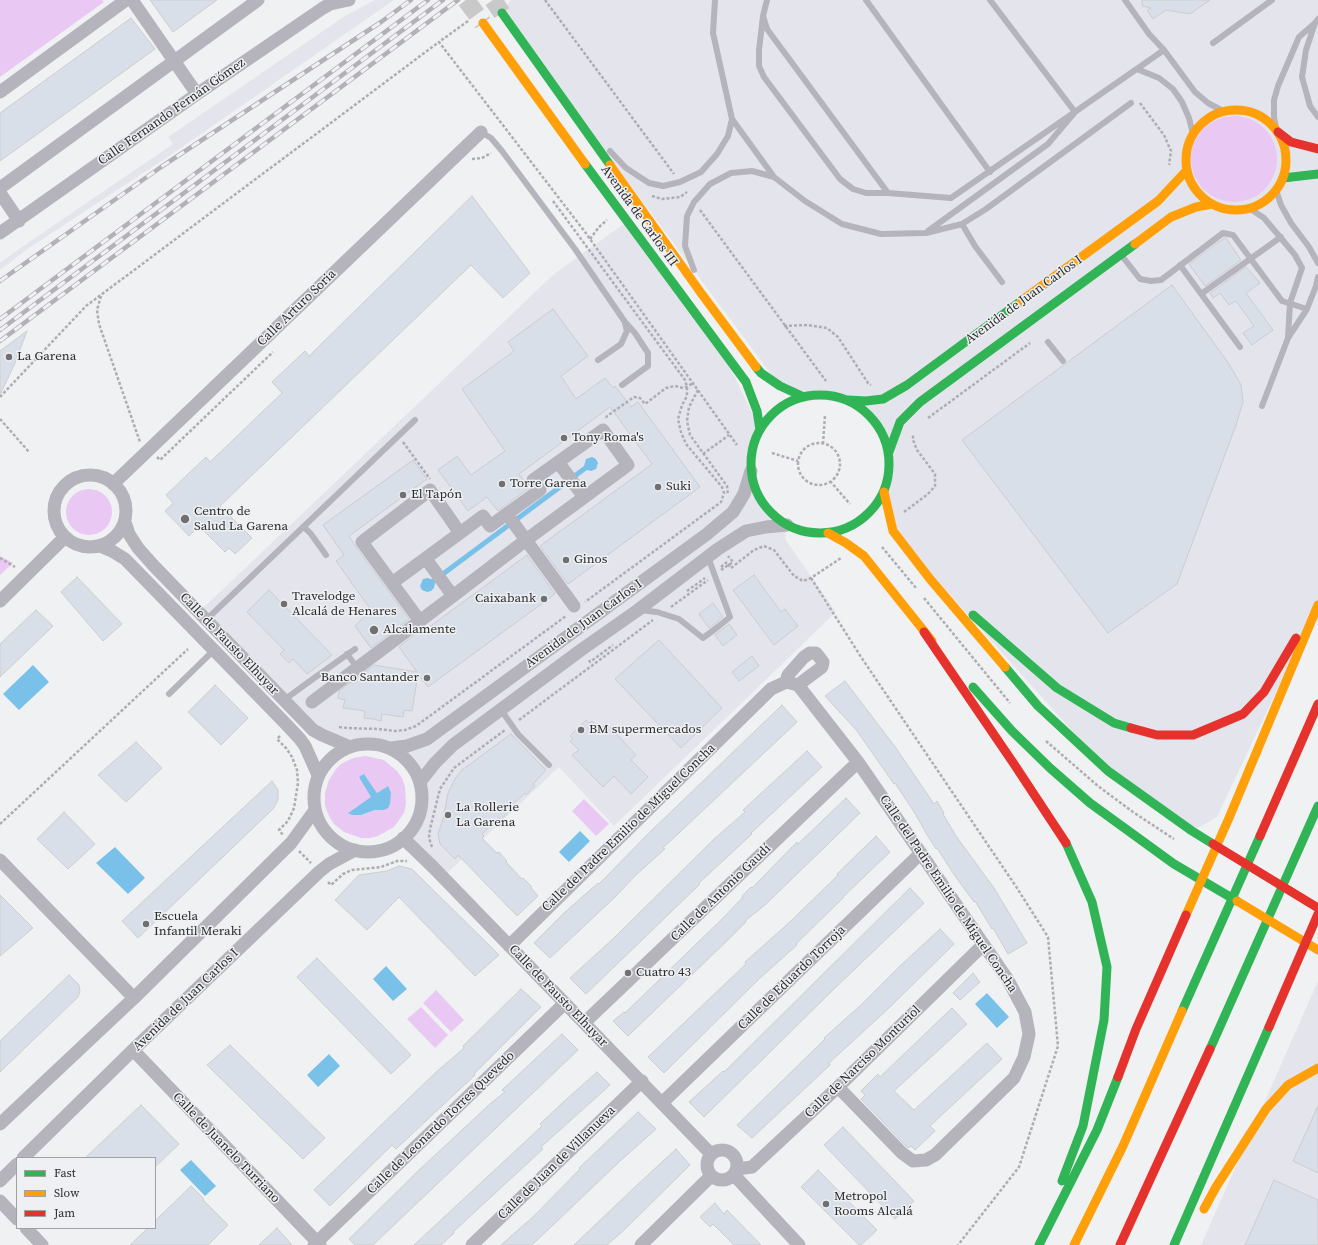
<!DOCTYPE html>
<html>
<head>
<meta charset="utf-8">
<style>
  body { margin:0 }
  #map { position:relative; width:1318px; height:1245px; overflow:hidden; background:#f0f1f2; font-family:"Source Serif 4",serif }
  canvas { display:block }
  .legend { position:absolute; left:16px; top:1157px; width:140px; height:72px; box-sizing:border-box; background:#eff0f3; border:1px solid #a1a1a3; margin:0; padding:5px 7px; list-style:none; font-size:12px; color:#2b2b2c }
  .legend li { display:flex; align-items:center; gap:8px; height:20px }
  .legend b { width:20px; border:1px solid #a1a1a3 }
</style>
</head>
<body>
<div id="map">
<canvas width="1318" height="1245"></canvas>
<ul class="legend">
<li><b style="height:5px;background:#30b455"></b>Fast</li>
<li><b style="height:5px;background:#ff9f0a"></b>Slow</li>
<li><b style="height:5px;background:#e5322d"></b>Jam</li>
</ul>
</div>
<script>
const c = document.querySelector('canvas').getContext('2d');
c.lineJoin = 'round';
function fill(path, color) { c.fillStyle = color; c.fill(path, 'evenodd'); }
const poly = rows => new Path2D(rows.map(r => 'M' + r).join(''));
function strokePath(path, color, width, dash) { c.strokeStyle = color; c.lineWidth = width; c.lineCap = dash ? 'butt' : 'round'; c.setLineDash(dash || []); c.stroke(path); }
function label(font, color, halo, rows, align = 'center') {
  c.font = font + ' "Source Serif 4",serif'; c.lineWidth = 3; c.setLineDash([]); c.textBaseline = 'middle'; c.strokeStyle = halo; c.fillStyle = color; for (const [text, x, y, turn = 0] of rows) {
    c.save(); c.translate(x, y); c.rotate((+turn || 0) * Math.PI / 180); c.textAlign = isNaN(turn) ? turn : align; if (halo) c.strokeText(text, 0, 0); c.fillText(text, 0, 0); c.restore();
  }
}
fill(poly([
  [375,0,394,0,178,150,26,250,0,270,0,263,16,251,173,144,168,137,345,16],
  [511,0,1318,0,1318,603,1217,817,1192,831,1108,771,893,531,884,492,889,473,889,452,885,439,874,420,858,406,847,400,826,395,804,397,780,386,502,13],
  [628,221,722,350,760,430,755,440,751,461,753,482,757,493,770,511,778,519,787,525,785,539,836,612,614,826,559,767,443,877,403,838,414,827,420,813,422,797,420,782,414,768,404,757,391,748,375,744,362,744,350,747,322,735,199,612,554,274],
  [1318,981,1318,1245,1201,1245]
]), '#e4e5ec');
fill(poly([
  [0,0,102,0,104,2,0,77],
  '1191 159a43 43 0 1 1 86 0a43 43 0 1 1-86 0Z',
  '66 512a23 23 0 1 1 46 0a23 23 0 1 1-46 0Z',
  [0,556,13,563,0,575],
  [366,756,384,760,397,771,402,778,405,787,406,804,404,813,394,827,378,836,370,838,361,838,344,832,334,824,330,818,325,806,325,793,329,780,336,769,341,764,353,758],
  [364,774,377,793,388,786,384,810,375,810,361,815,352,815,349,812,372,797],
  [584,799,609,824,596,836,572,811],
  [436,990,464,1020,451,1032,423,1003],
  [421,1007,448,1035,435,1048,407,1019]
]), '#e9c9f4');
fill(poly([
  [592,457,596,459,598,463,596,469,591,471,587,470,435,583,434,588,431,591,427,592,422,590,420,586,423,579,427,578,432,579,584,466,586,459],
  [33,665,49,682,19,710,3,694],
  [364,774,377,793,388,786,391,793,390,804,388,808,384,810,375,810,361,815,352,815,348,813,371,797,359,777],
  [580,831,590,841,569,862,559,852],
  [115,847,145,878,128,894,96,863],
  [386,966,407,989,393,1001,373,979],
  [987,993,1009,1017,997,1028,975,1004],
  [329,1054,340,1066,318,1087,307,1075],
  [191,1160,216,1186,205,1196,180,1170]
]), '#79c1e8');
const building = poly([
  [150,0,217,0,173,32,150,0],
  [1142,0,1210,0,1190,14,1166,10,1153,19,1147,10,1151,8,1142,6,1142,0],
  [131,18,155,49,0,161,0,113,131,18],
  [472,196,530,273,503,298,471,265,220,506,252,538,235,554,229,548,225,552,199,526,189,536,165,511,173,503,166,495,206,457,210,462,282,393,272,382,305,351,309,356,472,196],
  [1224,238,1226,238,1241,260,1205,286,1189,264,1224,238],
  [1246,267,1260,283,1246,293,1273,330,1252,345,1243,333,1254,326,1236,301,1229,305,1220,293,1213,298,1210,293,1246,267],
  [1172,285,1229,364,1241,385,1243,402,1236,425,1177,584,1108,633,962,440,1172,285],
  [553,309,588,356,561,376,576,399,605,378,613,388,615,386,631,407,638,402,700,487,568,584,540,546,652,464,610,407,519,474,529,488,498,511,487,497,468,511,438,470,457,456,471,475,505,451,462,389,514,351,508,342,553,309],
  [27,331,15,363,0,395,0,351,27,331],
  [413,460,427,479,349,536,356,547,409,619,371,648,355,626,371,610,336,561,344,555,323,525,413,460],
  [527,555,555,594,428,687,418,674,412,711,404,710,403,717,382,714,381,721,373,719,364,718,365,711,343,708,345,700,338,698,339,691,374,665,417,672,399,647,419,631,421,633,527,555],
  [754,575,781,612,785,609,798,626,774,645,733,590,754,575],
  [77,577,122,624,103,641,61,592,77,577],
  [269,590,332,655,307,674,293,659,289,663,280,654,284,650,247,612,269,590],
  [713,603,723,617,709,628,699,614,713,603],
  [36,610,53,626,0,677,0,644,36,610],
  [729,624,737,635,723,646,715,635,729,624],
  [659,640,722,708,681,748,615,679,659,640],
  [752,656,759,666,739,681,732,672,752,656],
  [845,681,896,748,934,804,937,801,944,813,943,814,956,836,994,888,1027,943,1008,954,993,928,992,929,975,901,974,902,955,876,937,848,936,849,926,833,916,815,895,783,894,784,857,731,825,696,845,681],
  [215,685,248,718,221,745,188,712,215,685],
  [782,705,797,722,663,848,665,849,637,874,613,899,550,958,534,943,564,913,598,883,599,884,649,833,782,705],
  [586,720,589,723,592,721,600,729,606,723,636,755,631,760,648,777,631,794,614,776,603,787,572,755,579,750,570,741,573,739,570,736,586,720],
  [511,734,546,770,533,784,535,786,526,795,525,793,508,809,509,811,501,820,499,818,482,834,484,836,482,838,497,853,499,852,507,861,506,862,522,879,523,878,532,887,531,888,538,896,517,916,458,855,455,859,440,844,438,834,443,819,448,793,456,777,462,770,511,734],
  [136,742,162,768,126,802,98,775,136,742],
  [807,751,822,767,751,833,752,834,699,883,700,884,586,994,570,978,615,937,713,840,745,812,743,810,807,751],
  [272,781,278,790,278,800,273,809,138,938,122,921,272,781],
  [846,798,860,813,766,904,745,921,746,922,732,936,628,1036,613,1021,624,1012,625,1013,723,918,743,897,742,896,751,887,752,888,797,842,798,844,846,798],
  [64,812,95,844,68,869,37,839,64,812],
  [876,836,890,852,843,897,844,897,796,944,797,945,760,978,664,1073,648,1057,746,964,745,962,792,920,838,875,837,874,876,836],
  [399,866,412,869,499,955,475,976,399,897,367,930,335,900,359,875,387,871,399,866],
  [910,888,924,903,835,988,704,1117,689,1102,723,1071,724,1072,910,888],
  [0,895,33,928,0,956,0,895],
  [940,929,954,944,888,1009,829,1063,830,1065,752,1138,737,1125,825,1039,824,1038,862,1004,899,967,940,929],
  [317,958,411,1055,391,1074,297,977,317,958],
  [973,973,980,982,960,1000,953,993,973,973],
  [69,975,79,985,80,991,78,997,0,1072,0,1041,69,975],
  [521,989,541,1007,474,1074,475,1075,396,1149,392,1145,330,1206,314,1190,434,1074,464,1048,463,1046,521,989],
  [952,1008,967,1024,894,1091,914,1110,987,1043,1002,1059,930,1126,935,1131,915,1150,911,1146,908,1148,907,1147,861,1099,865,1095,861,1091,878,1074,880,1077,952,1008],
  [562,1034,578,1050,373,1245,355,1245,349,1239,419,1170,491,1103,505,1092,502,1090,562,1034],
  [230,1045,325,1138,303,1159,207,1065,230,1045],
  [597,1072,610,1085,541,1147,543,1149,453,1232,454,1233,441,1245,414,1245,542,1126,540,1124,559,1106,597,1072],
  [141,1105,179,1144,155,1167,155,1158,85,1158,141,1105],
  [1318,1106,1318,1173,1293,1161,1318,1106],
  [638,1112,656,1129,618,1163,532,1245,501,1245,534,1216,580,1169,579,1168,638,1112],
  [843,1127,914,1201,895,1219,824,1145,843,1127],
  [676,1149,690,1165,624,1230,607,1245,574,1245,635,1187,676,1149],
  [818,1170,877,1230,861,1245,859,1245,801,1187,818,1170],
  [1274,1180,1318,1200,1318,1245,1245,1245,1274,1180],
  [191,1186,204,1199,203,1200,228,1225,208,1245,130,1245,148,1228,155,1228,155,1221,191,1186],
  [715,1203,724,1214,727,1210,761,1245,734,1245,713,1224,710,1227,700,1217,715,1203],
  [277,1228,292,1245,259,1245,277,1228]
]);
fill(building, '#d8dfe8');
strokePath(building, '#cdcdce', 1);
strokePath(poly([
  [466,0,483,23],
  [493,0,502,13]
]), '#c9c9ca', 18, [18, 9]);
strokePath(poly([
  [545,0,674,174],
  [468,21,439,42,585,232,737,445],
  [1140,103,1164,135,1171,151,1169,165],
  [472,159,482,158,491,153],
  [652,196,662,199,680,197,687,192],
  [553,201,685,380,687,387,687,396,682,405,678,419,681,432,686,444,722,487,724,493,721,502,717,505,585,602],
  [700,210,826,381],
  [590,239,599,227,607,220],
  [101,296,97,310,99,324,140,442],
  [784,326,807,325,827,328,838,337,868,383,871,385],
  [698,390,689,407,687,421,690,435,727,486,728,495],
  [0,397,86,306,439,42],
  [606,418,607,416,634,397,640,398,645,404,666,388,675,386,683,388,687,387,693,383],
  [928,418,1030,343],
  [0,419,29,452],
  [403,442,430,479],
  '798 464a21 21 0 1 1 42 0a21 21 0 1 1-42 0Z',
  [823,444,825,415],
  [772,453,798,461],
  [703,454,729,435],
  [157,457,160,460,273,352],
  [830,481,850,504],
  [904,512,928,494,935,486,935,474,917,450,913,440,913,435],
  [882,547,916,588],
  [0,558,15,567],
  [728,564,731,568,754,550,764,546,774,550,794,576,803,581,811,578,841,558],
  [721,567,727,562],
  [721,570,733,562,728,556],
  [811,578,861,657,1017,888,1048,937,1058,1046,1019,1167,958,1245],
  [687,591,705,578],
  [924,598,1010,703],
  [671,607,708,580],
  [589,660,590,662,613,645],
  [519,720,653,620],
  [339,727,347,728,378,729,395,731,405,730,416,726,566,616],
  [280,736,277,739,286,748,292,757,297,770,298,783,294,808,288,821,279,830,283,835],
  [1046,741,1098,786,1133,812,1174,839],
  [0,824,188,649],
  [432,847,429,838,430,829,440,789,454,768,505,730],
  [299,851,311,863],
  [328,882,331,885,343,874,352,870,381,867,397,861,407,861]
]), '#afacb4', 2.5, [3, 2]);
strokePath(poly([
  [715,0,713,33,732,119,774,177,805,201,842,224,881,234,926,233,962,224,986,209,1131,103],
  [767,0,763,16,759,50,759,66,764,77,840,179,853,189,866,193,888,193],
  [866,0,990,172],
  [1125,0,1149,34,1164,50,1195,92,1208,103,1223,111],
  [763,16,767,29,888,193,951,198,1164,50],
  [1318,19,1315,23,1306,50,1302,77,1310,106,1318,117],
  [1213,43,1272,0],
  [1137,69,1159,78,1173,89,1182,102,1189,118,1193,134],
  [1276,128,1274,117,1274,100,1278,86,1299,37,1315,23],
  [481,132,491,138,502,151,575,249,625,322,635,333,648,353,648,366,622,385],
  [610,151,626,168,649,183,663,186,680,182,701,172,717,154,728,136,732,119],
  [1276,190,1281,205,1291,223,1309,247,1318,263],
  [1249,208,1264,218,1275,231,1295,255,1302,268,1290,303,1288,338],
  [962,224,975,246,1002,282],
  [928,231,1048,144,1075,112,990,0],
  [1122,256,1140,279,1151,281,1161,280,1223,233,1233,235,1282,301,1307,309],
  [1180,265,1240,347],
  [694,270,685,246,687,216,694,202,710,184,731,173,752,171,774,177],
  [1201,294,1281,237],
  [1048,342,1063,361],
  [598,360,621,344,627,331,625,323],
  [1262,406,1288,338,1307,309,1316,286,1318,277],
  [304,527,311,534,326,555],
  [640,610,657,612,679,619,703,638,719,626,730,617,708,557],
  [206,620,415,420],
  [347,654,353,662],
  [169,694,214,650],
  [284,700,310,681,355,649],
  [501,710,518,734,549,765]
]), '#b5b3bc', 6);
strokePath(poly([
  [132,0,197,94],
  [0,92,126,0],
  [0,188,258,0],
  [0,193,19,221],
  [0,233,197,94,323,8,330,4,349,0],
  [558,462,584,497],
  '54 511a36 36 0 1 1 72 0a36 36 0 1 1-72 0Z',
  [113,484,481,132],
  [507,514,574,606],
  [125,522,129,534,138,548,153,565,313,730,322,735,350,747],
  [100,546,112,551,125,559,285,723,300,739,305,746,318,775],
  [426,559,453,596],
  [392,583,362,542,430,490,460,533],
  [0,601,65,537],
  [786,682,788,675,804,657,810,653,816,653,823,662,822,667,798,685],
  [312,702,453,596,526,540,628,465,603,430,533,480,540,490,490,526,483,516,392,583,420,621],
  '314 798a54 54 0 1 1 108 0a54 54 0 1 1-108 0Z',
  [391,748,407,746,427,739,707,534,733,512,744,494,751,471],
  [420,782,435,763,453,745,581,650,638,610,718,549,746,531,766,527,787,525],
  [403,838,434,868,711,1154],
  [0,860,134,998],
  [509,946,771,689,786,682,798,685,858,762,1008,980,1025,1012,1029,1034,1024,1057,1014,1078,935,1155,926,1160,913,1161,902,1153,838,1087],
  [584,1023,858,762],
  [133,1050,320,1245],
  [663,1102,921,853],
  [0,1124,134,998,291,843,315,810],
  '707 1165a15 15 0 1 1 30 0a15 15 0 1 1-30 0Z',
  [23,1158,133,1050,319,872,329,864,355,850],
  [737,1169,752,1167,838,1087,983,945],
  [734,1175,799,1245],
  [0,1181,17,1164],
  [0,1201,17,1219],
  [26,1228,42,1245],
  [314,1245,565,1003],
  [472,1245,642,1081],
  [641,1245,711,1176]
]), '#b5b3bc', 13);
strokePath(poly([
  [502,13,610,165],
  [585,164,746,382,757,411,760,430],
  [1283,178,1318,174],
  [756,367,761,373,780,386,804,397],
  '751 464a69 69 0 1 1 138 0a69 69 0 1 1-138 0Z',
  [848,400,866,401,883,399,907,385,1021,301],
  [889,452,900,422,920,402,1135,244],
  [973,615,1057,688,1114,723,1131,728],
  [1005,667,1038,706,1108,771,1192,831,1213,844],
  [973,687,1012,731,1050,768,1090,803,1174,864,1237,901],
  [1182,1011,1260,836],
  [1210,1049,1318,806],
  [1062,1181,1083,1126,1104,1020,1107,967,1092,902,1066,843],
  [1039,1245,1097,1130,1118,1077],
  [1174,1245,1269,1027]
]), '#30b455', 9);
strokePath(poly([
  [483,23,585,164],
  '1186 160a50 50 0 1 1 100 0a50 50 0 1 1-100 0Z',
  [610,165,701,293,756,367],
  [1135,244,1171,217,1196,207,1212,204],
  [1021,301,1158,201,1187,170],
  [884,492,893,531,930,579,1005,667],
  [828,533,846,543,864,556,932,641],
  [1237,901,1318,950],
  [1186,915,1229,818,1318,605],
  [1204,1209,1216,1187,1266,1109,1288,1085,1318,1068],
  [1074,1245,1123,1146,1182,1011]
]), '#ff9f0a', 9);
strokePath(poly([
  [1278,132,1291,142,1318,149],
  [924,632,1014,764,1066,843],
  [1131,728,1157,735,1193,735,1243,714,1264,692,1296,638],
  [1260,836,1318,704],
  [1213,844,1318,908],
  [1269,1027,1318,914],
  [1118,1077,1136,1029,1186,915],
  [1120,1245,1210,1049]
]), '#e5322d', 9);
const rail = poly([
  [0,281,161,167,381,22,411,0],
  [0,319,428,0],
  [0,330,443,0],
  [0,341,458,0]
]);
strokePath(rail, '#b3b0b7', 4.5);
strokePath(rail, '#eff0f3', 3, [9]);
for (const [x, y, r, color] of [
  [9,357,4,"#707071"],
  [564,438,4,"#707071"],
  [502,484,4,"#707071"],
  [658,487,4,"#707071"],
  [403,495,4,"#707071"],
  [185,519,5,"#707071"],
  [566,560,4,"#707071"],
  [544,599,4,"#707071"],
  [284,604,4,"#707071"],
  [374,630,5,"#707071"],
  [427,678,4,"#707071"],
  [581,730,4,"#707071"],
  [448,815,4,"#707071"],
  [146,924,4,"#707071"],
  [628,973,4,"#707071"],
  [826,1204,4,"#707071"]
]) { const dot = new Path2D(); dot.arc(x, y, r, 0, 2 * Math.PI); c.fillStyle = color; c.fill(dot); strokePath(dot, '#eff0f3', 1.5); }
label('13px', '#2b2b2c', '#eff0f3', [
  ["Calle Fernando Fernán Gómez",172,112,-35],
  ["Avenida de Carlos III",639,216,54],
  ["Avenida de Juan Carlos I",1024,300,-36],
  ["Calle Arturo Soria",297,308,-44],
  ["Avenida de Juan Carlos I",584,624,-36],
  ["Calle de Fausto Elhuyar",229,644,46],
  ["Calle del Padre Emilio de Miguel Concha",629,828,-44],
  ["Calle de Antonio Gaudí",721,893,-44],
  ["Calle del Padre Emilio de Miguel Concha",948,894,56],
  ["Calle de Eduardo Torroja",792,978,-44],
  ["Calle de Fausto Elhuyar",558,996,46],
  ["Avenida de Juan Carlos I",186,1000,-44],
  ["Calle de Narciso Monturiol",863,1062,-44],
  ["Calle de Leonardo Torres Quevedo",441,1123,-44],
  ["Calle de Juanelo Turriano",226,1148,46],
  ["Calle de Juan de Villanueva",557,1163,-44]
]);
label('13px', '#2b2b2c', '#eff0f3', [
  ["La Garena",17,357],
  ["Tony Roma's",572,438],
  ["Torre Garena",510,484],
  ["Suki",666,487],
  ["El Tapón",411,495],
  ["Centro de",194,512],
  ["Salud La Garena",194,527],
  ["Ginos",574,560],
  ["Travelodge",292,597],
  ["Alcalá de Henares",292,612],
  ["Caixabank",536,599,"right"],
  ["Alcalamente",383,630],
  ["Banco Santander",419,678,"right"],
  ["BM supermercados",589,730],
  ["La Rollerie",456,808],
  ["La Garena",456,823],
  ["Escuela",154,917],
  ["Infantil Meraki",154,932],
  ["Cuatro 43",636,973],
  ["Metropol",834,1197],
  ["Rooms Alcalá",834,1212]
], 'left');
</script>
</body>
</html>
